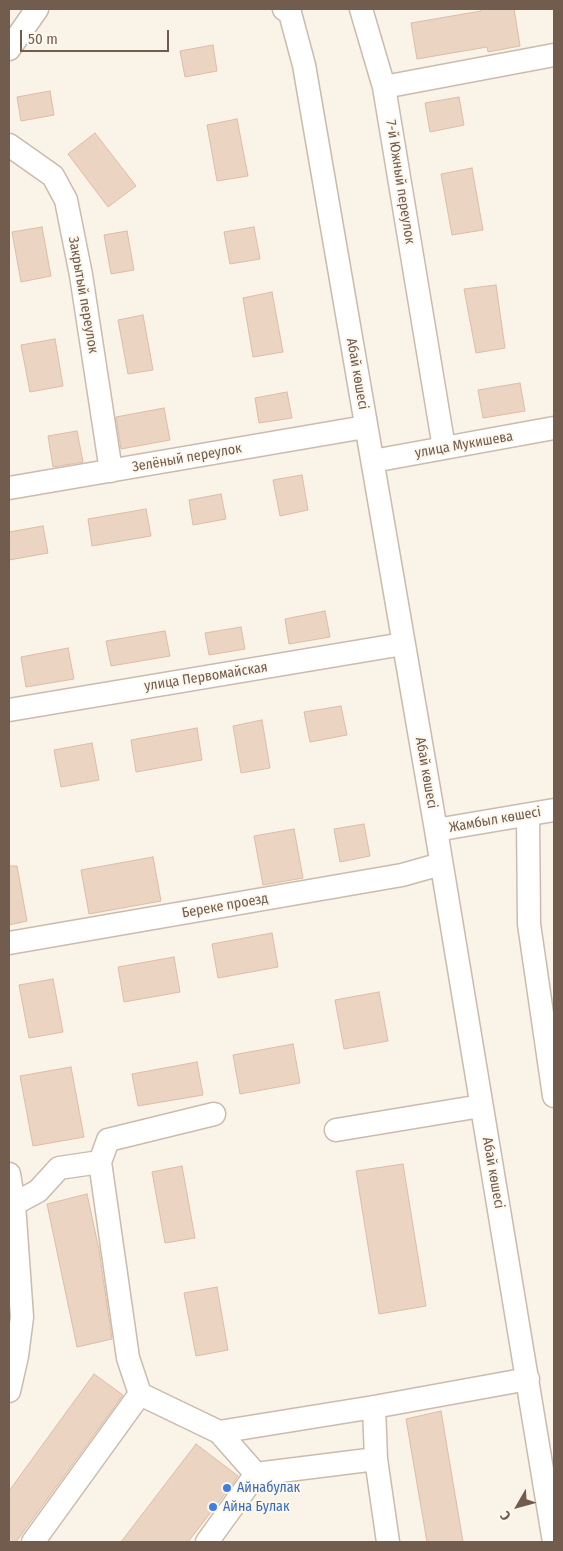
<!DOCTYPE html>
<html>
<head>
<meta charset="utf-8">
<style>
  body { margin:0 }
  #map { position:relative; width:563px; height:1551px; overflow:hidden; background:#faf3e7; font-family:"Fira Sans Condensed",sans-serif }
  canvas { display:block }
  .frame { position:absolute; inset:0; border:10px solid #715c4e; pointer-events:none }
  .north { position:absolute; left:493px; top:1481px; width:50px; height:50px; -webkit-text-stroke:4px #fdf7ed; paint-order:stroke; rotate:232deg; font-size:14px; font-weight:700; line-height:20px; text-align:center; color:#715c4e }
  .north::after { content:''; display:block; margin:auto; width:18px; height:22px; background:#715c4e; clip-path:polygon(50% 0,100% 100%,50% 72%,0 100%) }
  .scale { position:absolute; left:20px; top:30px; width:149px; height:22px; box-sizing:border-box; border:2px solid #715c4e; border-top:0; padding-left:6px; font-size:15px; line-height:18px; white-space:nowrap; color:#715c4e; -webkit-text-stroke:4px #fdf7ed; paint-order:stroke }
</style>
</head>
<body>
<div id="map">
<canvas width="563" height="1551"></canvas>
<div class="frame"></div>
<div class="north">С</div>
<div class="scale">50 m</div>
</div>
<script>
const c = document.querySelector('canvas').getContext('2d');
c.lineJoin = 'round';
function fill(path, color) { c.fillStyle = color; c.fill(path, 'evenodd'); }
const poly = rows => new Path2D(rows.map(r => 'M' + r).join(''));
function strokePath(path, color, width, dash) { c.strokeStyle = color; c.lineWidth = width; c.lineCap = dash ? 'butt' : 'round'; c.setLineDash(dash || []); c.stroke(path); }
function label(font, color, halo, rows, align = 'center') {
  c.font = font + ' "Fira Sans Condensed",sans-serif'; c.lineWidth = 4; c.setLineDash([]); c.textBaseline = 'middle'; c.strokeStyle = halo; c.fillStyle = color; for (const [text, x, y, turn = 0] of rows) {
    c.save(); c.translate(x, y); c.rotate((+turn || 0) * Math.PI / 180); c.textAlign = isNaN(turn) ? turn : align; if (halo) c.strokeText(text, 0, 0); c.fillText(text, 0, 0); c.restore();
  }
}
const building = poly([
  [480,9,514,9,520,46,488,52,487,47,417,59,411,23,481,11,480,9],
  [213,45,217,71,185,77,180,51,213,45],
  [50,91,54,115,21,121,17,97,50,91],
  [459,97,464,125,430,132,425,103,459,97],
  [237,119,248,176,217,181,207,125,237,119],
  [95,133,136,186,108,207,68,154,95,133],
  [472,168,483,230,452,235,441,174,472,168],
  [42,227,51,276,21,282,12,232,42,227],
  [254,227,260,259,230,264,224,232,254,227],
  [127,231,134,270,111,274,104,235,127,231],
  [496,285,505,348,476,353,464,289,496,285],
  [272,292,283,352,253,357,243,298,272,292],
  [143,315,153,370,128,374,118,320,143,315],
  [55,339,63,386,30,392,21,345,55,339],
  [520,383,525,411,483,418,478,390,520,383],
  [287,392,292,418,259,423,255,398,287,392],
  [164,408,170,440,121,449,116,417,164,408],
  [77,431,83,462,53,467,48,436,77,431],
  [302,475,308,510,280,516,273,480,302,475],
  [221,494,226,519,193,525,189,500,221,494],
  [146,509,151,536,92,546,88,519,146,509],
  [43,526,48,553,9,560,9,532,43,526],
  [325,611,330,637,289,644,285,619,325,611],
  [241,627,245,649,209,655,205,633,241,627],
  [165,631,170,656,111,666,106,641,165,631],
  [68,648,74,679,26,687,21,657,68,648],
  [341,706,347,735,310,742,304,712,341,706],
  [262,720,270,768,241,773,233,726,262,720],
  [197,728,202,760,136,772,131,740,197,728],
  [92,743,99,780,61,787,54,750,92,743],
  [364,824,370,856,340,862,334,829,364,824],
  [294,829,303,878,263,885,254,836,294,829],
  [153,857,161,901,89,914,81,870,153,857],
  [9,866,17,866,27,921,9,925,9,866],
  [272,933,278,967,218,978,212,944,272,933],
  [174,957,180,992,124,1002,118,967,174,957],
  [53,979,63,1032,29,1038,19,985,53,979],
  [379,992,388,1041,344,1049,335,1000,379,992],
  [293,1044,300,1083,240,1094,233,1055,293,1044],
  [197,1062,203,1095,138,1106,132,1074,197,1062],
  [71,1067,84,1137,33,1146,20,1076,71,1067],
  [403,1164,426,1306,379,1314,356,1171,403,1164],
  [182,1166,195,1238,165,1243,152,1172,182,1166],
  [87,1194,99,1250,112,1339,77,1347,47,1204,87,1194],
  [217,1287,228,1350,196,1356,184,1293,217,1287],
  [94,1374,123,1395,16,1542,9,1542,9,1491,94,1374],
  [441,1411,463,1542,427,1542,406,1419,441,1411],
  [196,1444,238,1476,231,1486,188,1542,121,1542,196,1444]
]);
fill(building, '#ecd4c2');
strokePath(building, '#ddbca4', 1);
const minor = poly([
  [284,9,290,13,304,65,436,830,554,1542],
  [361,9,384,87],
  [9,49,37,9],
  [9,145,53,176,66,200,81,275,111,471],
  [444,448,384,87,554,55],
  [373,461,554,428],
  [9,488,365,427],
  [9,710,403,644],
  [528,815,529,924,554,1096],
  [436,830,554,810],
  [9,943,402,875,441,864],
  [336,1130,481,1106],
  [100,1162,108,1140,214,1114],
  [9,1174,14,1204,22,1317,17,1356,9,1391],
  [14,1204,38,1191,59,1168,100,1162,128,1358,140,1394,219,1432,374,1407,528,1379],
  [374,1407,376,1459,388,1542],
  [219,1432,256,1474,376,1459],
  [33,1542,140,1394],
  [207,1542,256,1474]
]);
strokePath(minor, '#cbbbae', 25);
strokePath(minor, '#fff', 22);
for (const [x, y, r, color] of [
  [227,1488,5,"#3f7fe0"],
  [213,1507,5,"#3f7fe0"]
]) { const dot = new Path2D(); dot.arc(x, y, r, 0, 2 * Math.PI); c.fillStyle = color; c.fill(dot); strokePath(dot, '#fdf7ed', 2); }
label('14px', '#715c4e', '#fdf7ed', [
  ["7-й Южный переулок",400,182,81],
  ["Закрытый переулок",83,295,80],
  ["Абай көшесі",357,374,80],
  ["улица Мукишева",464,445,-10],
  ["Зелёный переулок",187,458,-10],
  ["улица Первомайская",206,677,-9],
  ["Абай көшесі",426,773,80],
  ["Жамбыл көшесі",495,820,-10],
  ["Береке проезд",225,906,-10],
  ["Абай көшесі",493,1173,80]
]);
label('14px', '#366cbe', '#fdf7ed', [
  ["Айнабулак",237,1488],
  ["Айна Булак",223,1507]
], 'left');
</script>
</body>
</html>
